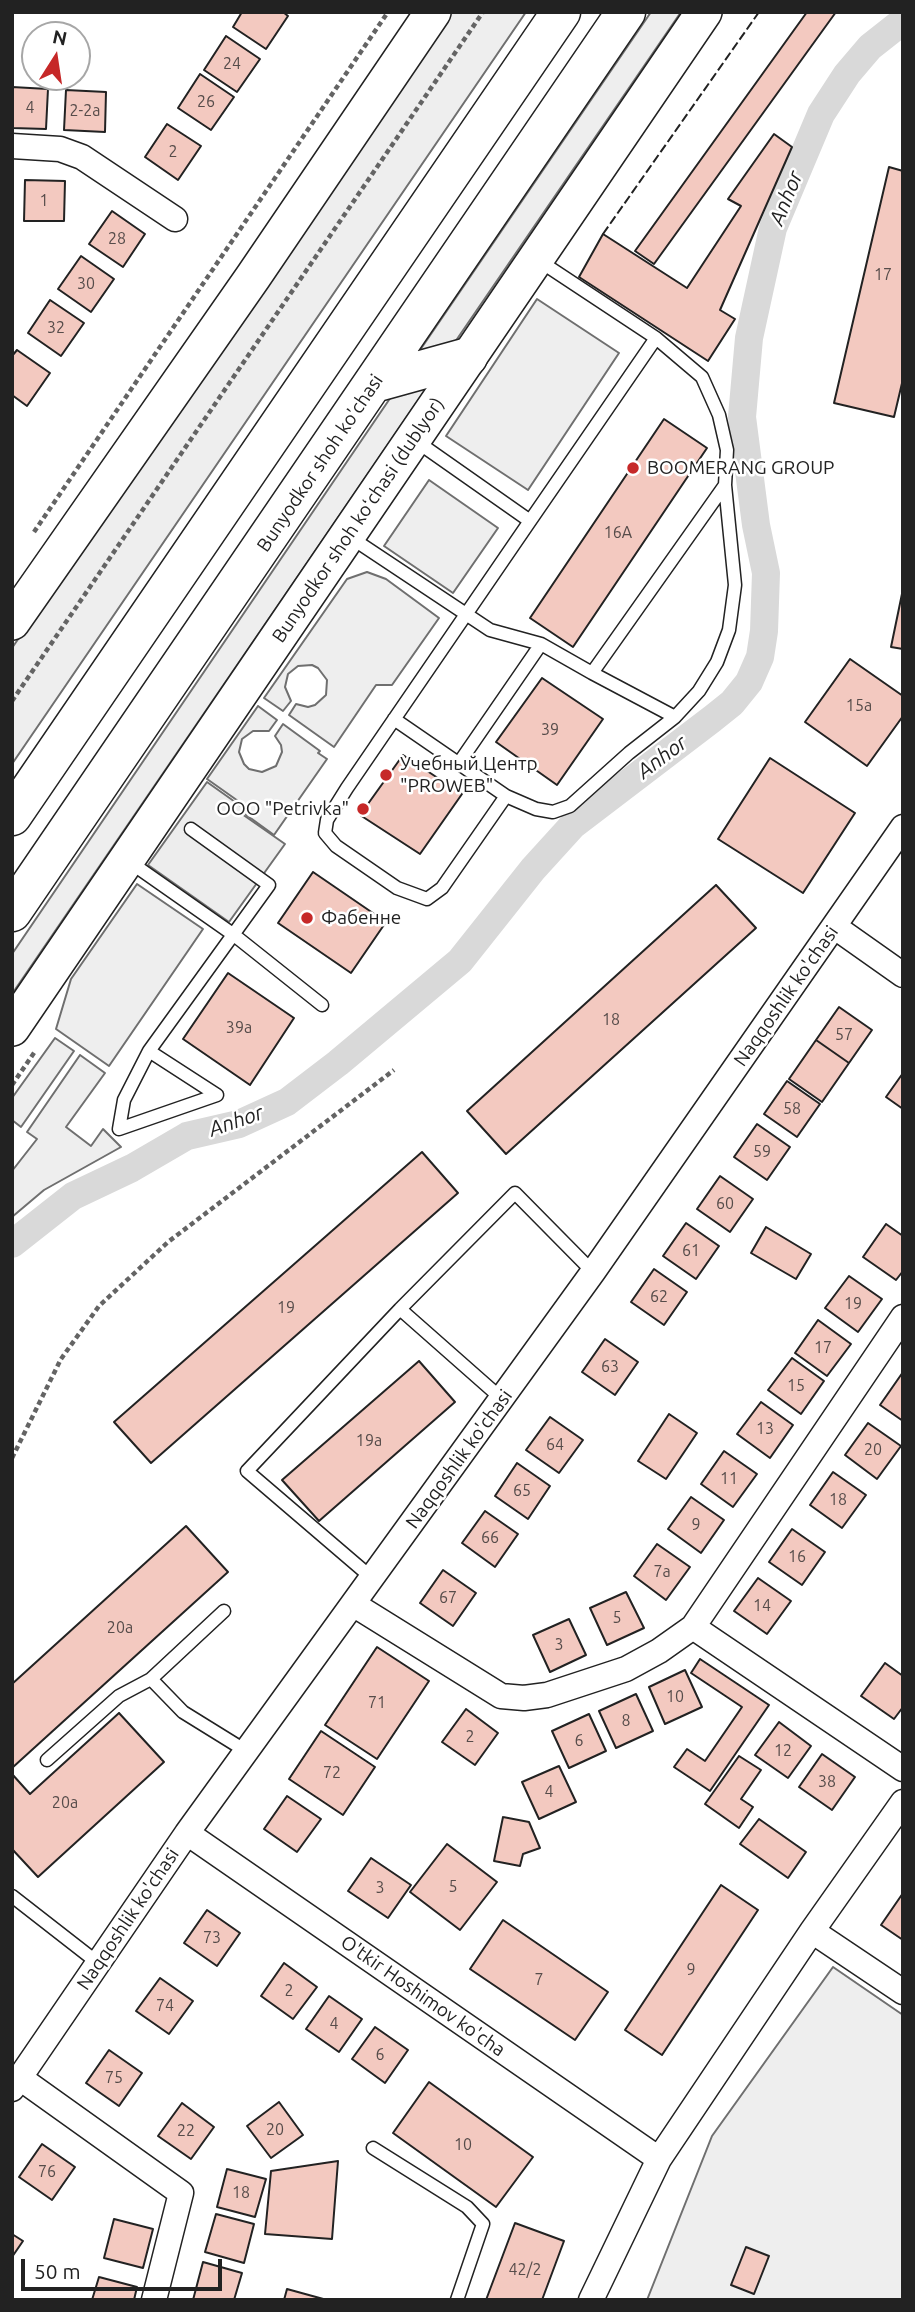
<!DOCTYPE html>
<html>
<head>
<meta charset="utf-8">
<style>
  body { margin:0 }
  #map { position:relative; width:915px; height:2312px; overflow:hidden; background:#fff; font-family:Ubuntu,sans-serif }
  canvas { display:block }
  .frame { position:absolute; inset:0; border:14px solid #222; pointer-events:none }
  .north { position:absolute; left:21px; top:21px; width:70px; height:70px; box-sizing:border-box; background:#fff; border:2px solid #a7a7a7; border-radius:50%; rotate:12deg; font-size:19px; font-weight:700; line-height:28px; text-align:center; color:#222 }
  .north::after { content:''; display:block; margin:auto; width:24px; height:32px; background:#c62828; clip-path:polygon(50% 0,100% 100%,50% 72%,0 100%) }
  .scale { position:absolute; left:21px; top:2259px; width:201px; height:32px; box-sizing:border-box; border:4px solid #222; border-top:0; padding-left:9px; font-size:21px; line-height:24px; white-space:nowrap; color:#222; -webkit-text-stroke:5px #fff; paint-order:stroke }
</style>
</head>
<body>
<div id="map">
<canvas width="915" height="2312"></canvas>
<div class="frame"></div>
<div class="north">N</div>
<div class="scale">50 m</div>
</div>
<script>
const c = document.querySelector('canvas').getContext('2d');
c.lineJoin = 'round';
function fill(path, color) { c.fillStyle = color; c.fill(path, 'evenodd'); }
const poly = rows => new Path2D(rows.map(r => 'M' + r).join(''));
function strokePath(path, color, width, dash) { c.strokeStyle = color; c.lineWidth = width; c.lineCap = dash ? 'butt' : 'round'; c.setLineDash(dash || []); c.stroke(path); }
function label(font, color, halo, rows, align = 'center') {
  c.font = font + ' Ubuntu,sans-serif'; c.lineWidth = 5; c.setLineDash([]); c.textBaseline = 'middle'; c.strokeStyle = halo; c.fillStyle = color; for (const [text, x, y, turn = 0] of rows) {
    c.save(); c.translate(x, y); c.rotate((+turn || 0) * Math.PI / 180); c.textAlign = isNaN(turn) ? turn : align; if (halo) c.strokeText(text, 0, 0); c.fillText(text, 0, 0); c.restore();
  }
}
const green = poly([
  [450,12,526,12,12,764,12,648,450,12],
  [651,12,681,12,455,342,418,353,651,12],
  [537,299,619,353,528,490,446,436,537,299],
  [428,386,12,994,12,954,393,394,428,386],
  [429,480,498,528,453,593,384,546,429,480],
  [367,572,386,579,439,618,392,685,376,685,334,747,289,715,296,704,308,707,315,705,326,695,327,680,318,668,312,665,298,666,288,674,285,687,291,701,283,711,264,698,347,579,367,572],
  [258,706,277,720,269,731,253,731,242,739,239,752,244,764,249,769,262,772,276,766,282,752,281,745,275,736,283,724,320,751,318,753,327,759,274,835,245,814,248,808,207,779,258,706],
  [137,884,203,929,109,1066,56,1029,71,979,137,884],
  [55,1038,74,1051,21,1127,12,1120,12,1098,55,1038],
  [80,1055,105,1073,66,1127,91,1146,103,1129,121,1147,44,1190,12,1217,12,1171,37,1139,27,1132,80,1055],
  [833,1967,903,2015,903,2300,647,2300,712,2136,833,1967]
]);
fill(green, '#eee');
strokePath(green, '#6f6f6f', 2);
const parking = poly([
  [207,782,245,809,242,814,285,844,229,922,148,865,207,782]
]);
fill(parking, '#ededed');
strokePath(parking, '#6f6f6f', 2);
strokePath(poly([
  [12,1244,73,1196,132,1168,187,1136,239,1124,287,1102,338,1063,460,961,533,869,573,825,712,719,732,703,749,682,760,657,764,631,766,573,756,525,742,417,749,338,773,228,821,114,847,74,870,47,903,21]
]), '#d9d9d9', 28);
const building = poly([
  [242,12,283,12,288,16,266,49,233,27,242,12],
  [807,12,836,12,654,264,635,251,807,12],
  [226,36,260,59,237,92,204,70,226,36],
  [200,74,234,97,211,130,178,108,200,74],
  [12,87,48,89,46,129,12,128,12,87],
  [66,90,106,92,105,132,64,130,66,90],
  [167,124,201,146,178,180,145,157,167,124],
  [774,134,792,147,720,310,735,319,708,361,579,277,603,234,687,288,741,206,728,199,774,134],
  [889,167,903,171,903,379,894,417,834,403,889,167],
  [25,180,65,181,64,221,24,221,25,180],
  [112,211,145,234,123,267,89,244,112,211],
  [81,256,114,279,91,312,58,289,81,256],
  [50,300,84,323,61,356,28,333,50,300],
  [17,350,50,373,27,406,12,395,12,356,17,350],
  [664,419,707,448,573,647,530,618,664,419],
  [903,589,903,649,891,647,903,589],
  [850,659,903,696,903,716,867,766,805,722,850,659],
  [542,678,603,719,557,785,496,742,542,678],
  [403,755,462,794,420,854,360,815,403,755],
  [770,758,855,813,803,893,718,839,770,758],
  [313,872,386,922,351,973,278,923,313,872],
  [716,885,756,928,506,1154,467,1111,716,885],
  [228,973,294,1018,250,1085,183,1039,228,973],
  [839,1007,872,1030,849,1063,816,1040,839,1007],
  [816,1040,849,1063,822,1102,789,1079,816,1040],
  [903,1073,903,1109,886,1097,903,1073],
  [787,1081,820,1104,797,1137,764,1114,787,1081],
  [757,1124,790,1147,767,1180,734,1157,757,1124],
  [422,1152,458,1193,151,1463,114,1422,422,1152],
  [720,1176,753,1199,730,1232,697,1209,720,1176],
  [686,1223,719,1246,696,1279,663,1256,686,1223],
  [886,1224,903,1236,903,1271,896,1280,863,1257,886,1224],
  [766,1227,811,1254,796,1279,751,1253,766,1227],
  [654,1269,687,1292,664,1325,631,1302,654,1269],
  [849,1276,882,1299,858,1332,825,1308,849,1276],
  [818,1320,851,1344,827,1376,795,1353,818,1320],
  [605,1339,638,1362,615,1395,582,1372,605,1339],
  [792,1358,824,1381,801,1414,768,1390,792,1358],
  [419,1361,455,1402,319,1521,282,1480,419,1361],
  [903,1372,903,1421,880,1405,903,1372],
  [761,1402,793,1425,770,1458,737,1434,761,1402],
  [669,1414,697,1433,666,1479,638,1461,669,1414],
  [550,1417,583,1440,559,1473,526,1450,550,1417],
  [868,1423,901,1446,877,1479,845,1455,868,1423],
  [724,1451,757,1474,733,1507,701,1484,724,1451],
  [517,1463,550,1486,528,1519,495,1496,517,1463],
  [833,1472,866,1495,842,1528,810,1505,833,1472],
  [691,1497,724,1520,701,1553,668,1529,691,1497],
  [485,1511,518,1534,495,1567,462,1543,485,1511],
  [186,1526,228,1572,12,1768,12,1684,186,1526],
  [792,1529,825,1552,802,1585,769,1562,792,1529],
  [657,1544,690,1567,666,1600,634,1576,657,1544],
  [443,1570,476,1593,453,1626,420,1603,443,1570],
  [758,1578,791,1601,767,1634,734,1611,758,1578],
  [626,1592,644,1628,607,1645,590,1608,626,1592],
  [569,1619,586,1655,550,1672,533,1635,569,1619],
  [377,1647,429,1681,377,1759,325,1725,377,1647],
  [700,1659,769,1705,710,1791,674,1767,687,1749,705,1761,742,1707,691,1673,700,1659],
  [885,1663,903,1676,903,1707,894,1719,861,1696,885,1663],
  [685,1670,702,1707,665,1724,649,1687,685,1670],
  [636,1694,653,1731,616,1748,599,1711,636,1694],
  [466,1709,498,1733,475,1765,442,1742,466,1709],
  [119,1713,164,1762,38,1877,12,1849,12,1774,30,1794,119,1713],
  [589,1714,606,1751,569,1768,552,1731,589,1714],
  [779,1722,811,1746,788,1778,755,1755,779,1722],
  [321,1731,375,1767,343,1815,289,1779,321,1731],
  [822,1754,855,1777,832,1810,799,1787,822,1754],
  [739,1756,761,1770,741,1799,753,1807,739,1828,705,1804,739,1756],
  [559,1766,576,1802,539,1819,522,1782,559,1766],
  [287,1796,321,1819,297,1852,264,1829,287,1796],
  [503,1817,529,1822,540,1848,523,1854,520,1866,494,1861,503,1817],
  [759,1819,806,1852,788,1878,740,1844,759,1819],
  [447,1844,497,1882,460,1930,410,1892,447,1844],
  [371,1858,411,1885,388,1918,348,1891,371,1858],
  [721,1885,758,1910,662,2055,625,2030,721,1885],
  [903,1893,903,1940,881,1925,903,1893],
  [207,1910,240,1933,217,1966,184,1943,207,1910],
  [503,1920,608,1992,575,2040,470,1969,503,1920],
  [284,1963,317,1987,293,2019,261,1996,284,1963],
  [160,1978,193,2001,169,2034,136,2011,160,1978],
  [329,1996,362,2019,339,2052,306,2029,329,1996],
  [375,2027,408,2050,385,2083,352,2059,375,2027],
  [109,2050,142,2073,119,2106,86,2083,109,2050],
  [429,2082,533,2157,496,2207,393,2133,429,2082],
  [279,2102,303,2135,271,2158,247,2126,279,2102],
  [182,2103,214,2127,191,2159,158,2136,182,2103],
  [42,2144,75,2167,52,2200,19,2177,42,2144],
  [338,2161,332,2239,265,2234,271,2171,338,2161],
  [227,2169,266,2179,255,2217,217,2207,227,2169],
  [216,2214,254,2224,244,2263,205,2252,216,2214],
  [114,2219,153,2229,143,2268,104,2258,114,2219],
  [515,2223,564,2241,542,2300,486,2300,515,2223],
  [12,2234,23,2241,12,2257,12,2234],
  [746,2247,769,2256,754,2294,731,2285,746,2247],
  [203,2262,242,2273,234,2300,193,2300,203,2262],
  [99,2277,137,2287,134,2300,92,2300,99,2277],
  [287,2289,327,2300,284,2300,287,2289]
]);
fill(building, '#f3c9c0');
strokePath(building, '#222', 2);
const lane = poly([
  [416,441,530,521,656,338,538,260],
  [350,537,490,630,541,644,592,673,725,485,727,450,719,415,702,377,656,338],
  [592,673,675,717,699,691,717,662,729,630,735,585,725,485],
  [394,719,506,796,536,809,553,812,570,806,629,753,675,717],
  [459,763,541,644],
  [506,796,442,888,427,899,397,888,336,846,325,833,327,820,347,788,530,521],
  [127,860,234,935,322,1005],
  [149,1051,269,885,191,829],
  [149,1051,217,1095,119,1129,124,1100,149,1051],
  [400,1309,515,1193,593,1272],
  [372,1578,247,1471,400,1309,502,1399],
  [151,1679,224,1611],
  [47,1760,119,1696,151,1679,183,1712,246,1751],
  [12,1896,98,1963],
  [373,2148,467,2207,483,2224,457,2300]
]);
const street = poly([
  [12,146,60,149,82,157,175,219],
  [835,927,903,975],
  [353,1604,501,1696,524,1698,547,1695,626,1669,659,1651,693,1627,903,1317],
  [693,1627,903,1769],
  [187,1833,659,2159],
  [812,1931,903,1992],
  [20,2078,181,2193,154,2300],
  [12,2089,187,1833,593,1272,903,827],
  [591,2300,659,2159,812,1931,903,1802]
]);
const secondary = poly([
  [12,622,253,277,433,12],
  [12,1028,704,12]
]);
const primary = poly([
  [374,383,468,357],
  [12,816,561,12],
  [12,912,626,12]
]);
strokePath(lane, '#222', 15);
strokePath(street, '#222', 27);
strokePath(secondary, '#222', 38);
strokePath(primary, '#222', 41);
strokePath(poly([
  [34,532,388,12],
  [12,701,483,12],
  [12,1085,36,1050],
  [12,1458,61,1359,99,1306,168,1242,394,1070]
]), '#646464', 4.5, [5, 3.5]);
strokePath(lane, '#fff', 12);
strokePath(street, '#fff', 24);
strokePath(secondary, '#fff', 35);
strokePath(primary, '#fff', 38);
strokePath(poly([
  [603,234,759,12]
]), '#222', 2, [9, 3.5]);
for (const [x, y, r, color] of [
  [633,468,7,"#c62828"],
  [386,775,7,"#c62828"],
  [363,809,7,"#c62828"],
  [307,918,7,"#c62828"]
]) { const dot = new Path2D(); dot.arc(x, y, r, 0, 2 * Math.PI); c.fillStyle = color; c.fill(dot); strokePath(dot, '#fff', 2.5); }
label('16px', '#564c4a', null, [
  ["24",232,64],
  ["26",206,102],
  ["4",30,108],
  ["2-2a",85,111],
  ["2",173,152],
  ["1",44,201],
  ["28",117,239],
  ["17",883,275],
  ["30",86,284],
  ["32",56,328],
  ["16A",618,533],
  ["15а",859,706],
  ["39",550,730],
  ["18",611,1020],
  ["39a",239,1028],
  ["57",844,1035],
  ["58",792,1109],
  ["59",762,1152],
  ["60",725,1204],
  ["61",691,1251],
  ["62",659,1297],
  ["19",853,1304],
  ["19",286,1308],
  ["17",823,1348],
  ["63",610,1367],
  ["15",796,1386],
  ["13",765,1429],
  ["19a",369,1441],
  ["64",555,1445],
  ["20",873,1450],
  ["11",729,1479],
  ["65",522,1491],
  ["18",838,1500],
  ["9",696,1525],
  ["66",490,1538],
  ["16",797,1557],
  ["7а",662,1572],
  ["67",448,1598],
  ["14",762,1606],
  ["5",617,1618],
  ["20a",120,1628],
  ["3",559,1645],
  ["10",675,1697],
  ["71",377,1703],
  ["8",626,1721],
  ["2",470,1737],
  ["6",579,1741],
  ["12",783,1751],
  ["72",332,1773],
  ["38",827,1782],
  ["4",549,1792],
  ["20a",65,1803],
  ["5",453,1887],
  ["3",380,1888],
  ["73",212,1938],
  ["9",691,1970],
  ["7",539,1980],
  ["2",289,1991],
  ["74",165,2006],
  ["4",334,2024],
  ["6",380,2055],
  ["75",114,2078],
  ["20",275,2130],
  ["22",186,2131],
  ["10",463,2145],
  ["76",47,2172],
  ["18",241,2193],
  ["42/2",525,2270]
]);
label('19px', '#222', '#fff', [
  ["Bunyodkor shoh ko'chasi",320,463,-56],
  ["Bunyodkor shoh koʻchasi (dublyor)",358,520,-56],
  ["Naqqoshlik ko'chasi",786,996,-55],
  ["Naqqoshlik ko'chasi",459,1459,-54],
  ["Naqqoshlik ko'chasi",128,1919,-56],
  ["O'tkir Hoshimov ko'cha",423,1996,35]
]);
label('19px', '#222', '#fff', [
  ["BOOMERANG GROUP",647,468],
  ["Учебный Центр",400,764],
  ["\"PROWEB\"",400,786],
  ["ООО \"Petrivka\"",349,809,"right"],
  ["Фабенне",321,918]
], 'left');
label('italic 21px', '#222', '#fff', [
  ["Anhor",786,198,-68],
  ["Anhor",662,757,-37],
  ["Anhor",236,1121,-19]
]);
</script>
</body>
</html>
